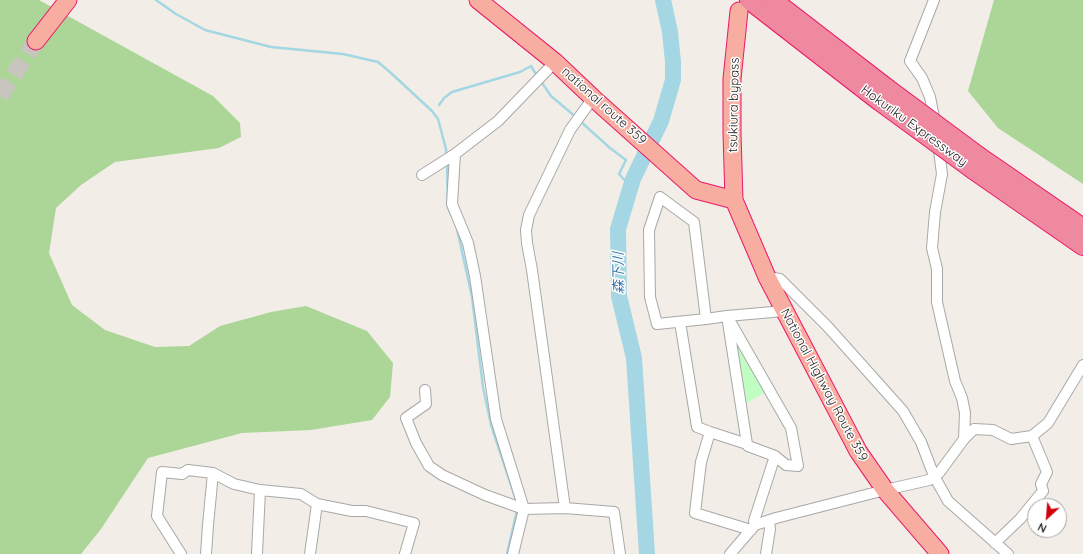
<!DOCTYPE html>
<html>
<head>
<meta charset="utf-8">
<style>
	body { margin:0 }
	#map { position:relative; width:1083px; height:554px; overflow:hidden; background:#f2eee7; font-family:Quicksand,sans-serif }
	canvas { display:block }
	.north { position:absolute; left:1027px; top:498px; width:40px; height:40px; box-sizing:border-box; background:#fff; border:1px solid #a6a6a6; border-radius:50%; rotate:206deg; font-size:11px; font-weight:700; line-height:16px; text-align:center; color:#212121 }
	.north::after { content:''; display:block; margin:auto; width:14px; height:18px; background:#d20008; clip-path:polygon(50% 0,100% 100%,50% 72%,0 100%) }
</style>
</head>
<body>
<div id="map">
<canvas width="1083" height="554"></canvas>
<div class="north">N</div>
</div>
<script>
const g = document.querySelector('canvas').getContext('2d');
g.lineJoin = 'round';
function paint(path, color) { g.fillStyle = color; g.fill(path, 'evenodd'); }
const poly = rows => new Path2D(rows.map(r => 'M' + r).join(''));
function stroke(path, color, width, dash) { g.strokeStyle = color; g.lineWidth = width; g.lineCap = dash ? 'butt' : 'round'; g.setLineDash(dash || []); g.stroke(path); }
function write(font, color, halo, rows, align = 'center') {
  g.font = font + ' Quicksand,"Noto Sans JP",sans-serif'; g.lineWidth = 3; g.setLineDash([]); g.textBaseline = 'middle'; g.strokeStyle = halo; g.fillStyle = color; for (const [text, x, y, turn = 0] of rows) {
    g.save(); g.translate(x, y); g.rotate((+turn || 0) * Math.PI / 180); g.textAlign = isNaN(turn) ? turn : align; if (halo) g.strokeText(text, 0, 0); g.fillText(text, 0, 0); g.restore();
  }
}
paint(poly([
	[0,0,39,0,213,96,240,123,241,137,219,148,115,162,81,185,56,208,49,253,72,305,105,330,155,347,189,346,220,326,271,312,306,306,367,331,393,363,390,397,372,420,311,430,242,433,148,458,101,529,81,554,0,554],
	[994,0,1083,0,1083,184,998,128,968,91]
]), '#acd598');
paint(poly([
	[736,337,766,392,745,404]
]), '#c1fec4');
stroke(poly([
	[156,0,176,14,205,30,271,47,343,54,378,62,391,73,432,111,438,119,446,149,446,157],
	[540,80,551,96,577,118],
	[439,105,444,98,452,92,520,72,531,66,537,76],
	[580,121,610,148,626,160,619,174,631,187],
	[447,164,448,208,452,217],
	[457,229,472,297,483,387,491,425,517,503],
	[507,554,517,510]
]), '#a4d7e3', 2.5);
stroke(poly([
	[647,554,634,358,619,296,618,229,633,179,661,121,673,80,673,62,670,32,663,0]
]), '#a4d7e3', 16);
stroke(poly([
	[0,96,36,41]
]), '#c8c5bf', 17, [17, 8]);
const minor = poly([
	[934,0,910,61,922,78,930,97,935,123],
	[938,143,942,174,935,212,932,248,937,269,937,302,955,381,962,398,965,413,964,439],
	[455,154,452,204,468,243,475,276,496,419,524,509,513,554],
	[422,175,455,154,498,121,555,62],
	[767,277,780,279,828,327,903,411,921,442,934,476,948,501,1008,554],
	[727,316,791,428,798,466,786,465,775,456,748,446,747,444,727,316],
	[706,319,694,222,660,197,649,230,650,297,657,324,706,319,727,316,784,311],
	[680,322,697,427,710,432],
	[425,390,426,404,406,418,416,443,429,466,442,475,485,495,524,509,565,508,614,512,620,554],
	[747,444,710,432,701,462,695,513,751,530],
	[565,508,532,270,527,243,526,230,529,215,570,130,593,98],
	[755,525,754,521,775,456],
	[995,543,1020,519,1043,491,1041,484,1047,472,1032,436],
	[181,554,157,516,162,472,182,474,188,470,213,473],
	[206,554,208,525,213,473,234,484,260,490,301,494,317,504,352,511,366,511,414,523,405,554],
	[257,554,260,490],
	[310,554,317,504],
	[730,554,755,525,776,518,885,490,929,480,934,476,939,473,964,439,974,429,993,430,1011,439,1032,436,1048,423,1083,365],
	[766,554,770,529,769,521]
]);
const trunk = poly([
	[478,0,555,62,593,98,696,190,734,200],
	[739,11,732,79,732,133,734,200,767,277,858,451,885,490,940,554],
	[36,41,68,0]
]);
const motorway = poly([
	[749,0,879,101],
	[773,0,887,88],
	[980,157,1083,228],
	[972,169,1083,246]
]);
stroke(minor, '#a8a8a8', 12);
stroke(trunk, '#eb1969', 19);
stroke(motorway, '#eb1969', 20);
stroke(minor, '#fff', 10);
stroke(trunk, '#f7aea0', 17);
stroke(motorway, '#ef89a0', 18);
const motorwayBridge = poly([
	[887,88,980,157],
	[879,101,972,169]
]);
stroke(motorwayBridge, '#eb1969', 20, []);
stroke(motorwayBridge, '#ef89a0', 18);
write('13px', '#212121', '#fff', [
	["tsukiura bypass",734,105,-89],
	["national route 359",604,106,42],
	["Hokuriku Expressway",914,126,36],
	["National Highway Route 359",824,385,62]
]);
write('italic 14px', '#3e78aa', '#fff', [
	["森下川",619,273,-91]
]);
</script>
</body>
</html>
